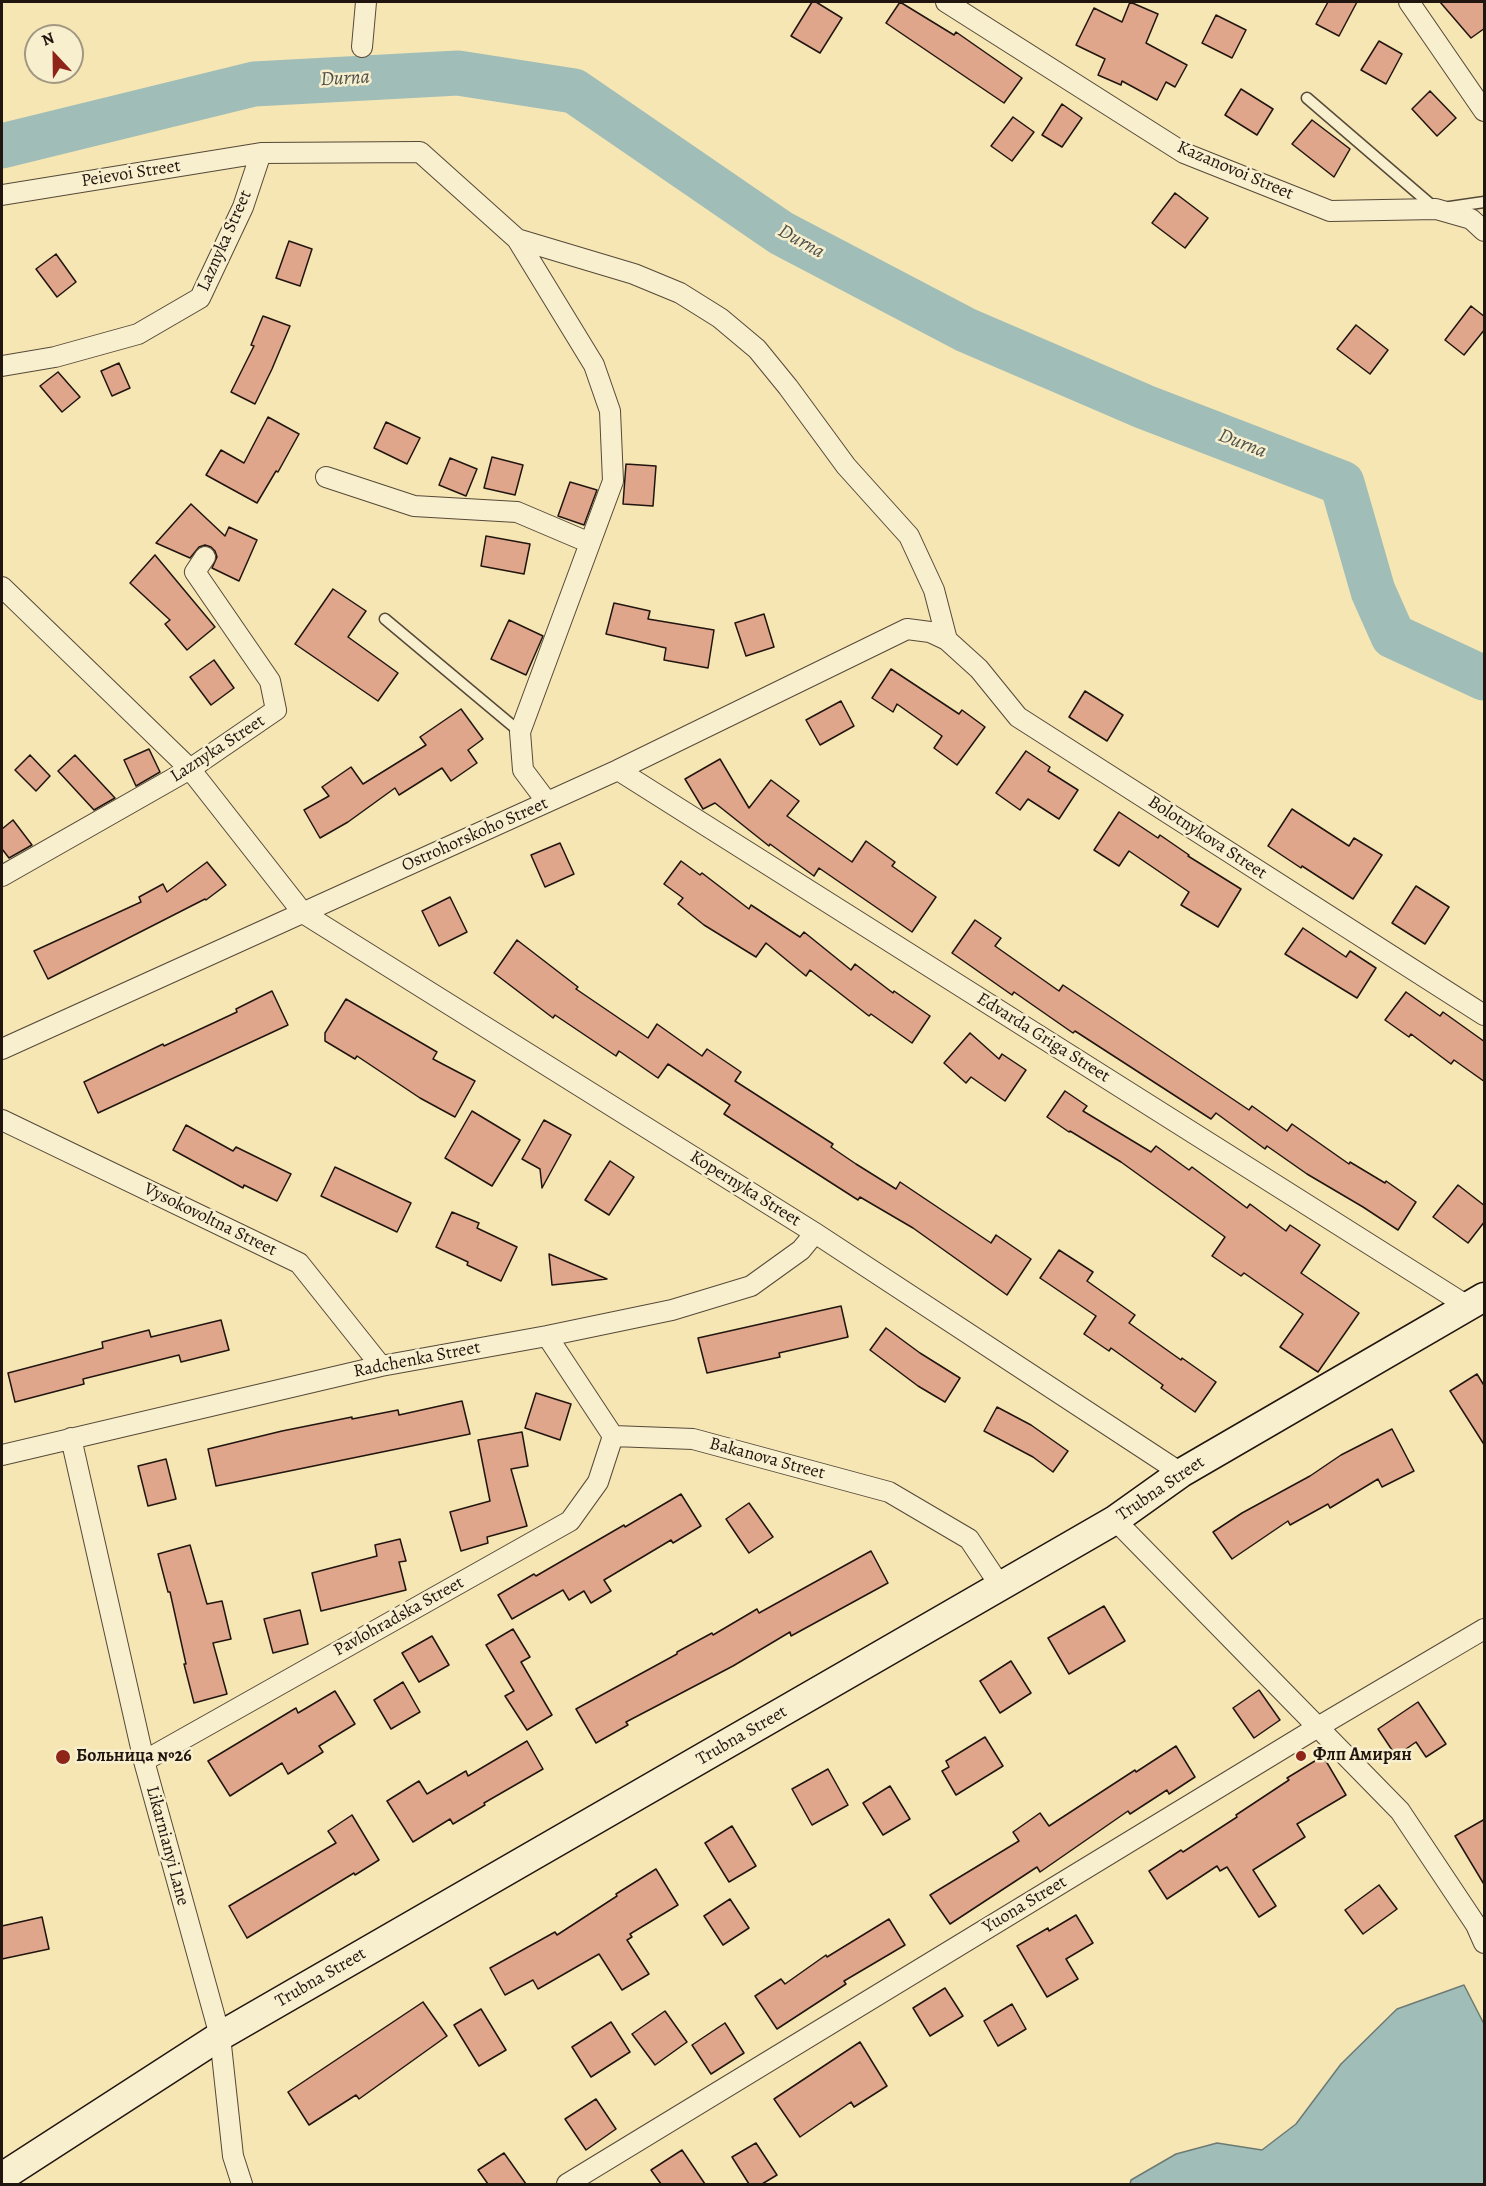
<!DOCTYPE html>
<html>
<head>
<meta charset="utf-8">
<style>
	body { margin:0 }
	#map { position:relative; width:1486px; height:2186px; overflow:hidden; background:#f5e6b4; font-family:Alegreya,serif }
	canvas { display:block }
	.frame { position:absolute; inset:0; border:3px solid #21150f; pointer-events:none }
	.north { position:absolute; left:24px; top:24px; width:60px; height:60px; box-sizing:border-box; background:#f8efce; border:2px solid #a29882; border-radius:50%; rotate:338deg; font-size:16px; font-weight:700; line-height:24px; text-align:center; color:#21150f }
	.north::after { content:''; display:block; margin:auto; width:21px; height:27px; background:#8f2418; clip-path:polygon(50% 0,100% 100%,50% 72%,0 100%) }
</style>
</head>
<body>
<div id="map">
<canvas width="1486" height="2186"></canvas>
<div class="frame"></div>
<div class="north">N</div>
</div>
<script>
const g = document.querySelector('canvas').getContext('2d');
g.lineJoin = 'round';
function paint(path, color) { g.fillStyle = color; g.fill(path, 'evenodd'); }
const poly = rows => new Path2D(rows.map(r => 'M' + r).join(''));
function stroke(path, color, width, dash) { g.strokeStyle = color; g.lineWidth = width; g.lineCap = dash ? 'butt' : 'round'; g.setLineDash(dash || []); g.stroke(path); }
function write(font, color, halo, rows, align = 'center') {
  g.font = font + ' Alegreya,serif'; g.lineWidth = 5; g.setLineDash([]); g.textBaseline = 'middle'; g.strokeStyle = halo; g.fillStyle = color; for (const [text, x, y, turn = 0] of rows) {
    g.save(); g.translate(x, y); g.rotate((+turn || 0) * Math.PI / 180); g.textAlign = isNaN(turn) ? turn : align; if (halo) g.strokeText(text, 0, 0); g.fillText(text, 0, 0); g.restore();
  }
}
const water = poly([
	[1464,1985,1484,2024,1484,2184,1130,2184,1131,2180,1176,2154,1217,2143,1262,2150,1296,2124,1341,2064,1397,2009,1464,1985]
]);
paint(water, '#a0bdb8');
stroke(water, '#6d7a74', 1.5);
stroke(poly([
	[2,146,254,84,458,73,574,91,781,233,966,330,1145,407,1342,483,1373,591,1393,636,1484,678]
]), '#a0bdb8', 45);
const building = poly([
	[812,2,816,2,842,18,820,53,791,36,812,2],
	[900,2,954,35,956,32,1022,78,1004,103,886,23,900,2],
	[1130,2,1158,14,1146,43,1187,65,1175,87,1166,82,1157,100,1122,81,1121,85,1098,75,1105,59,1076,45,1094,8,1122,22,1130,2],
	[1328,2,1357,2,1339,36,1316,24,1328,2],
	[1440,2,1485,2,1485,28,1471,38,1440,2],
	[1216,15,1246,30,1232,58,1202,43,1216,15],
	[1379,41,1402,54,1386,84,1361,70,1379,41],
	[1241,89,1273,109,1257,135,1225,115,1241,89],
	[1430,91,1456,118,1437,136,1412,109,1430,91],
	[1062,104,1082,118,1062,147,1042,135,1062,104],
	[1013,117,1034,132,1012,161,991,146,1013,117],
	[1312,120,1350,149,1334,177,1292,144,1312,120],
	[1175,193,1208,218,1185,248,1152,223,1175,193],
	[289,241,312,249,300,286,276,278,289,241],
	[56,254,76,282,57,297,36,269,56,254],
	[1471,306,1485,317,1485,329,1464,355,1445,340,1471,306],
	[263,316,290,326,272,369,255,404,231,392,254,346,251,345,263,316],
	[1356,325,1388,350,1370,374,1337,349,1356,325],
	[119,363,130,388,112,396,101,371,119,363],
	[58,372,80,397,62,412,40,386,58,372],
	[268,417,299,434,278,472,276,471,257,503,206,475,221,450,244,463,268,417],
	[386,422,420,438,407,464,374,448,386,422],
	[492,457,523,465,515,495,484,488,492,457],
	[450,458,477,469,466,496,439,485,450,458],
	[626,464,656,466,653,506,623,504,626,464],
	[570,482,597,490,584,525,558,516,570,482],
	[191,504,225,536,229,527,257,540,239,581,212,568,217,557,215,551,211,547,205,545,199,547,190,558,156,543,191,504],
	[486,536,530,544,524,574,481,566,486,536],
	[155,555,215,627,187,650,165,624,170,620,130,583,155,555],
	[333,589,366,611,348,637,398,673,378,701,295,644,333,589],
	[614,603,650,611,648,619,714,630,708,668,664,660,666,648,606,634,614,603],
	[764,614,774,647,746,656,735,623,764,614],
	[509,620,543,636,526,675,491,659,509,620],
	[214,660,234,688,211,705,190,677,214,660],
	[891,669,959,714,962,710,985,727,957,765,934,748,942,736,897,704,893,712,872,698,891,669],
	[1085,691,1123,715,1107,741,1069,717,1085,691],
	[841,701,854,726,820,745,806,720,841,701],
	[461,709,483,739,468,750,477,763,451,781,442,768,399,795,395,788,348,822,320,838,304,810,329,796,322,787,351,767,363,784,426,745,420,737,461,709],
	[149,749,160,772,136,786,124,760,149,749],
	[1026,751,1050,767,1048,771,1078,790,1059,819,1028,799,1020,810,996,793,1026,751],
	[30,755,50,776,36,791,15,770,30,755],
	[75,755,115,798,94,810,58,771,75,755],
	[720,759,749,808,771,780,799,801,787,816,852,862,866,841,895,862,892,866,936,897,912,932,819,868,814,876,770,844,769,846,715,803,703,809,685,779,720,759],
	[1292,809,1349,846,1354,838,1382,855,1353,899,1302,866,1301,868,1268,846,1292,809],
	[1119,812,1158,838,1160,835,1189,855,1188,856,1241,889,1218,927,1181,905,1189,892,1129,851,1119,866,1094,850,1119,812],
	[13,820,32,845,9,858,2,849,2,829,13,820],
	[560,843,574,874,545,887,531,855,560,843],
	[681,861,700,875,702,873,749,909,751,905,800,937,804,932,851,970,855,964,893,993,894,991,930,1016,912,1043,871,1014,869,1016,810,970,806,976,766,943,756,957,704,925,678,904,683,898,664,884,681,861],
	[207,862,226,885,206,900,205,899,48,979,34,951,141,902,139,897,163,884,167,892,207,862],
	[1416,886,1449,907,1425,944,1392,923,1416,886],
	[450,897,467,932,439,946,422,911,450,897],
	[975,920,1001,938,995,946,1059,991,1063,985,1249,1110,1252,1106,1287,1131,1292,1124,1349,1164,1350,1162,1385,1183,1386,1181,1416,1202,1398,1230,1363,1207,1307,1174,1267,1146,1265,1149,1216,1113,1211,1119,1075,1031,1073,1033,1014,992,1012,995,952,953,975,920],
	[1303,928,1346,957,1350,951,1376,968,1357,998,1285,954,1303,928],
	[517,940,578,987,576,989,648,1038,657,1024,702,1056,707,1049,741,1072,735,1081,833,1144,831,1147,856,1164,896,1189,900,1182,991,1243,996,1235,1031,1259,1007,1295,913,1228,860,1197,858,1200,724,1114,730,1105,668,1064,658,1078,619,1051,616,1056,555,1015,553,1018,494,973,517,940],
	[272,991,288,1025,98,1113,84,1082,163,1044,164,1046,237,1012,236,1009,272,991],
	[1406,992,1440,1016,1443,1012,1485,1042,1485,1082,1454,1060,1451,1064,1411,1034,1409,1037,1385,1020,1406,992],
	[346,999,437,1052,433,1059,475,1081,455,1117,420,1098,357,1056,355,1059,325,1041,325,1033,346,999],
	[970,1033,999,1059,1002,1054,1026,1070,1005,1101,971,1077,966,1083,944,1063,970,1033],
	[1065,1091,1087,1106,1083,1111,1151,1152,1156,1146,1189,1170,1192,1167,1247,1208,1250,1204,1286,1231,1290,1225,1320,1245,1301,1273,1359,1313,1318,1372,1280,1347,1303,1314,1244,1273,1241,1276,1212,1256,1225,1237,1121,1162,1070,1131,1069,1132,1047,1117,1065,1091],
	[472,1111,520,1140,492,1186,445,1158,472,1111],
	[544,1120,571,1135,542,1188,540,1169,522,1159,544,1120],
	[186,1125,233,1151,236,1147,291,1174,277,1201,244,1185,243,1188,173,1150,186,1125],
	[610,1161,634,1177,609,1215,585,1200,610,1161],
	[335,1167,411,1203,397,1232,321,1196,335,1167],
	[1458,1185,1485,1206,1485,1221,1468,1243,1433,1217,1458,1185],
	[452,1212,479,1223,477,1228,517,1247,501,1281,467,1265,468,1262,436,1247,452,1212],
	[1059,1250,1093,1272,1087,1281,1135,1315,1129,1323,1181,1360,1182,1358,1216,1382,1195,1412,1161,1388,1163,1385,1111,1348,1109,1351,1084,1334,1096,1316,1040,1278,1059,1250],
	[549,1254,607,1279,552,1285,549,1254],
	[841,1306,848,1337,779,1353,780,1357,707,1373,698,1338,841,1306],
	[221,1320,229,1350,181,1362,179,1355,83,1379,84,1384,15,1402,8,1373,103,1348,102,1342,149,1330,151,1337,221,1320],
	[886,1328,920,1353,960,1378,945,1402,918,1386,870,1350,886,1328],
	[1477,1374,1485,1387,1485,1446,1450,1391,1477,1374],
	[536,1393,571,1404,560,1440,525,1428,536,1393],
	[462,1401,470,1434,216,1486,208,1449,282,1431,352,1417,352,1419,398,1410,399,1415,462,1401],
	[997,1407,1031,1425,1068,1451,1053,1472,1033,1457,984,1431,997,1407],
	[1392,1429,1414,1471,1382,1487,1378,1479,1330,1508,1328,1504,1290,1525,1288,1521,1232,1559,1213,1532,1242,1513,1310,1476,1341,1455,1392,1429],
	[522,1432,528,1466,511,1469,527,1526,487,1537,488,1543,461,1551,450,1512,490,1501,478,1440,522,1432],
	[166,1459,176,1499,148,1506,138,1466,166,1459],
	[681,1494,701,1526,673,1543,671,1540,604,1580,611,1591,591,1603,584,1591,569,1600,563,1590,512,1619,498,1595,534,1574,536,1576,624,1525,625,1527,681,1494],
	[749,1503,773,1537,749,1553,726,1519,749,1503],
	[400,1539,406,1561,399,1562,406,1590,321,1611,312,1573,377,1556,375,1545,400,1539],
	[190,1545,207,1604,222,1601,231,1639,213,1643,227,1694,194,1703,184,1664,186,1664,170,1592,168,1592,158,1554,190,1545],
	[871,1551,888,1583,791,1636,790,1632,733,1666,626,1722,628,1725,596,1743,576,1709,677,1654,677,1652,712,1633,713,1635,757,1609,759,1613,871,1551],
	[1104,1606,1125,1641,1069,1674,1048,1638,1104,1606],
	[300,1610,308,1644,273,1653,264,1619,300,1610],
	[513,1629,530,1657,521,1662,552,1715,527,1730,505,1696,514,1691,486,1645,513,1629],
	[432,1636,449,1665,419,1682,402,1653,432,1636],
	[1011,1661,1031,1693,1000,1713,980,1681,1011,1661],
	[403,1682,420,1712,391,1729,374,1700,403,1682],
	[1259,1690,1280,1720,1254,1738,1233,1708,1259,1690],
	[335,1691,355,1724,319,1746,323,1752,288,1774,282,1763,230,1796,208,1761,296,1708,298,1713,335,1691],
	[1418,1702,1446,1744,1426,1757,1416,1742,1396,1756,1378,1729,1418,1702],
	[985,1737,1003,1766,956,1795,942,1771,949,1767,946,1761,985,1737],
	[527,1741,543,1769,484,1803,485,1805,453,1824,450,1819,413,1842,387,1801,419,1781,427,1794,466,1771,468,1776,527,1741],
	[1176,1746,1195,1777,1169,1794,1167,1790,1130,1814,1128,1811,1040,1872,1037,1867,950,1924,930,1895,1019,1841,1013,1832,1040,1813,1049,1826,1135,1770,1136,1772,1176,1746],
	[1323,1756,1346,1795,1297,1824,1305,1837,1253,1870,1276,1906,1259,1917,1227,1867,1220,1871,1217,1866,1167,1899,1149,1871,1181,1850,1183,1852,1237,1817,1236,1815,1289,1780,1287,1778,1323,1756],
	[828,1769,848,1805,812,1825,792,1789,828,1769],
	[890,1786,910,1819,883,1835,863,1803,890,1786],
	[352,1815,379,1860,355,1875,354,1873,247,1938,229,1906,336,1843,328,1831,352,1815],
	[1485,1819,1485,1886,1455,1836,1485,1819],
	[732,1826,756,1866,729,1882,705,1843,732,1826],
	[656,1869,678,1905,630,1934,632,1937,627,1940,649,1974,622,1990,599,1954,538,1989,533,1980,505,1995,490,1968,555,1932,557,1935,617,1896,616,1894,656,1869],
	[1379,1885,1397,1909,1363,1934,1345,1910,1379,1885],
	[730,1899,749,1928,723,1945,704,1916,730,1899],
	[1076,1915,1093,1943,1066,1959,1078,1979,1047,1997,1017,1946,1048,1928,1049,1931,1076,1915],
	[42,1917,49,1949,2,1959,2,1926,42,1917],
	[889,1919,905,1945,844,1981,846,1984,777,2029,755,1996,781,1979,785,1984,826,1955,827,1957,889,1919],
	[945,1988,963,2016,930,2036,913,2008,945,1988],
	[423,2002,447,2036,359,2099,356,2095,309,2125,288,2092,423,2002],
	[1012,2004,1026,2029,998,2046,984,2021,1012,2004],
	[481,2009,506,2050,479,2066,454,2025,481,2009],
	[665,2011,687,2042,655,2065,632,2034,665,2011],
	[611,2022,630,2052,591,2077,572,2047,611,2022],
	[725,2023,744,2053,711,2074,692,2045,725,2023],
	[860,2042,887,2086,854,2107,851,2102,800,2137,774,2099,860,2042],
	[596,2099,616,2129,586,2150,565,2119,596,2099],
	[756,2143,777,2175,762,2184,749,2184,732,2157,756,2143],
	[682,2150,705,2184,661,2184,651,2170,682,2150],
	[504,2153,526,2184,488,2184,478,2170,504,2153]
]);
paint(building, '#dfa68b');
stroke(building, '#21150f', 1.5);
const lane = poly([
	[1307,98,1436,209,1484,202],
	[385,619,520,732]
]);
const street = poly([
	[946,2,1184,153,1330,211,1436,209,1471,219,1484,231],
	[1409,2,1484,111],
	[362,47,366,2],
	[2,195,261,153,420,152,517,239,594,365,610,411,613,481,520,732,523,770,547,802],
	[517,239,634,274,680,293,720,318,757,349,788,387,846,466,909,536,934,590,947,640],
	[2,366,55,357,138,334,200,298,243,207,261,153],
	[326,477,414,506,517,512,590,543],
	[2,587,190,769,303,913,815,1233,1181,1473],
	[618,770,1469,1307],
	[2,876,190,769,276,710,270,681,195,572,205,557],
	[2,1049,618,770,907,629,930,632,947,640,979,669,1018,717,1484,1015],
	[2,1120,299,1263,381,1366],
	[547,1336,613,1436,693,1439,889,1492,969,1539,1001,1587],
	[71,1438,144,1761,220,2036,233,2156,242,2184],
	[2,1455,381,1366,547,1336,672,1310,751,1286,801,1250,815,1233],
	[1115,1520,1400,1811,1476,1925,1484,1943],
	[144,1761,570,1521,598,1482,613,1436],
	[567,2184,1318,1727,1484,1629]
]);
const secondary = poly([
	[2,2177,220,2036,1115,1520,1181,1473,1484,1297]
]);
stroke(lane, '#564938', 13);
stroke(street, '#564938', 22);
stroke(secondary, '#21150f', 31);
stroke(lane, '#f8efce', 10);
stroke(street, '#f8efce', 20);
stroke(secondary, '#f8efce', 28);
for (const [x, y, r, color] of [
	[1301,1756,6,"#8f2418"],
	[63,1757,8,"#8f2418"]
]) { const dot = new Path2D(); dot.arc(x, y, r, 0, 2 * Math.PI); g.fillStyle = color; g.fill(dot); stroke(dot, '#f8efce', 2); }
write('18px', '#21150f', '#f8efce', [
	["Kazanovoi Street",1235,171,23],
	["Peievoi Street",131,174,-9],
	["Laznyka Street",225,241,-66],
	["Laznyka Street",218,749,-33],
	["Ostrohorskoho Street",475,835,-24],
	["Bolotnykova Street",1207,838,33],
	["Edvarda Griga Street",1043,1038,32],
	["Kopernyka Street",745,1189,32],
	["Vysokovoltna Street",210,1220,26],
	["Radchenka Street",417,1360,-11],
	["Bakanova Street",767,1459,15],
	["Trubna Street",1161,1489,-34],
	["Pavlohradska Street",399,1617,-29],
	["Trubna Street",742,1736,-30],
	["Likarnianyi Lane",167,1846,75],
	["Yuona Street",1025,1905,-31],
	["Trubna Street",321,1978,-30]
]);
write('bold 18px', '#21150f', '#f8efce', [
	["Флп Амирян",1313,1756],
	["Больница №26",76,1757]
], 'left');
write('italic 20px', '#4d504a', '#f8efce', [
	["Durna",345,79,-3],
	["Durna",801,242,29],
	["Durna",1242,444,21]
]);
</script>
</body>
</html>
